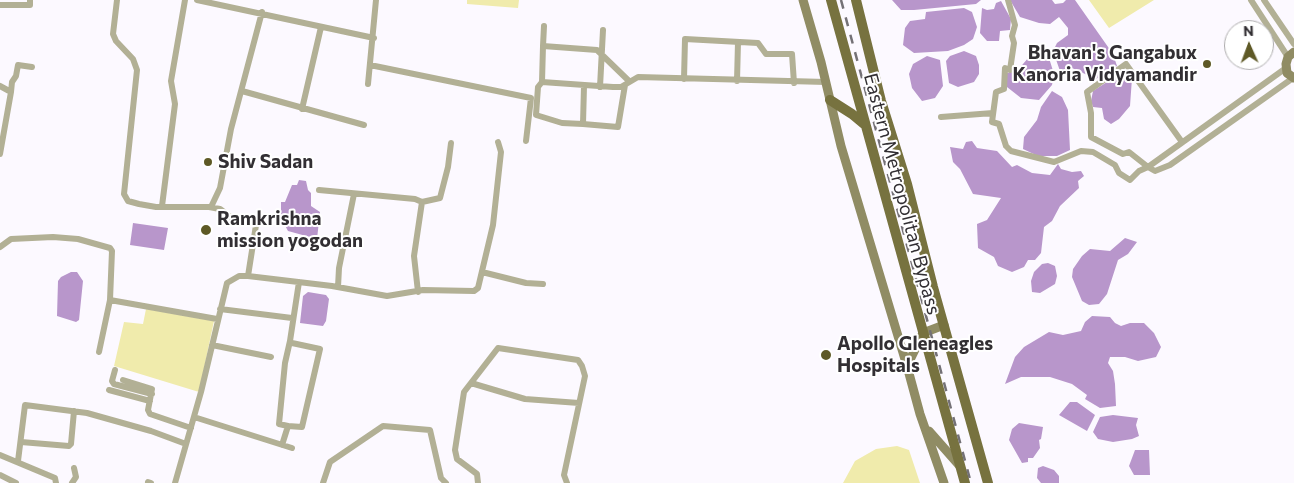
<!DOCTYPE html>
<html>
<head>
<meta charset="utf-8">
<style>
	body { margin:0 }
	#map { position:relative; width:1294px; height:483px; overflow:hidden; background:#fcf9ff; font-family:Commissioner,sans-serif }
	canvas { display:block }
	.north { position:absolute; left:1224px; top:20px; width:50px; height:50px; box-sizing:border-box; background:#fff; border:1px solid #adacad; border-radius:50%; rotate:358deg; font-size:14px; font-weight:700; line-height:20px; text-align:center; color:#322f33 }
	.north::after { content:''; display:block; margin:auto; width:18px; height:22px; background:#5e5926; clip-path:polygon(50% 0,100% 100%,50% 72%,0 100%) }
</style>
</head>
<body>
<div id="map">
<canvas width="1294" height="483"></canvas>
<div class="north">N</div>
</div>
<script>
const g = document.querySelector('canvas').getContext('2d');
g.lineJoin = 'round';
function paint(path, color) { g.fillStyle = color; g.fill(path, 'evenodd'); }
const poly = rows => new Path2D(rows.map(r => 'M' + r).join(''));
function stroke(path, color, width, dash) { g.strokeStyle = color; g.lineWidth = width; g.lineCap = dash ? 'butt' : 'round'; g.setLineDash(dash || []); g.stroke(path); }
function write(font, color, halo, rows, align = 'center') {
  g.font = font + ' Commissioner,sans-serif'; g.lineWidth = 4; g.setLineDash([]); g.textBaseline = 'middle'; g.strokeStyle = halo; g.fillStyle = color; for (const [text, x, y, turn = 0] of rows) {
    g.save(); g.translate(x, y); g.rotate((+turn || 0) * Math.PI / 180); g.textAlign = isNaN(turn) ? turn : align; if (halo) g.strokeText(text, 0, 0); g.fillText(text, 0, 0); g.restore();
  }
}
paint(poly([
	[467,0,519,0,518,8,467,4],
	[1089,0,1154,0,1109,28],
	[146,309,214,321,199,392,114,366,124,322,143,324],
	[897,446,909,450,920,483,843,483,855,461,876,449]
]), '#f0ebac');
paint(poly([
	[892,0,981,0,976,4,914,10,901,10],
	[1010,0,1052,0,1055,4,1063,3,1066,0,1075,0,1113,54,1117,66,1096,79,1072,68,1060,71,1053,51,1057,43,1068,35,1068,28,1059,17,1050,24,1039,23,1020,17],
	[1001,1,1011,19,1010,30,1000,31,999,41,987,41,980,33,982,8,987,10,994,9,996,3],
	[964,8,972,12,977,27,973,39,964,45,948,51,914,53,903,45,905,28,910,21,925,19,926,12],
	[964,51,976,56,979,65,979,74,974,82,958,87,949,83,946,61,950,56],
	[1045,54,1049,58,1054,74,1052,85,1039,100,1021,98,1007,87,1007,73,1017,71,1029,57],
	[927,56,940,60,943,86,935,98,922,101,912,88,909,74,913,64],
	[1124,71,1132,78,1130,106,1119,119,1111,124,1104,119,1102,108,1093,107,1091,101,1093,91],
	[1052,91,1062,97,1068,110,1070,150,1057,156,1038,156,1023,149,1024,137,1037,120,1041,107],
	[972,141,977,148,997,151,1012,167,1017,165,1032,173,1050,175,1058,164,1061,169,1072,172,1081,171,1084,176,1078,181,1079,188,1060,206,1052,221,1044,227,1041,253,1035,260,1028,260,1024,267,1012,272,998,266,994,257,978,248,977,224,987,220,1001,198,973,194,960,169,953,162,950,147,963,149,966,142],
	[299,180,306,181,308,190,311,193,311,206,320,212,317,239,288,231,281,218,281,202,285,202,292,185,297,185],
	[133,223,168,228,164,250,130,245],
	[1125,238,1137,242,1128,254,1118,260,1107,294,1099,304,1089,305,1082,301,1072,277,1073,269,1082,256,1090,249,1110,251],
	[1048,263,1055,266,1057,276,1055,284,1040,293,1032,292,1031,281,1034,272,1042,264],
	[71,272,77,272,83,281,79,320,76,322,57,316,58,281,61,277],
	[308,292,326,295,329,299,326,321,323,326,300,323,303,296],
	[1092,316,1110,317,1115,323,1121,326,1130,323,1144,323,1154,333,1161,347,1156,357,1138,361,1125,357,1110,357,1108,363,1113,371,1115,384,1116,406,1100,408,1085,399,1087,395,1072,384,1050,377,1021,377,1005,384,1015,357,1024,347,1049,332,1063,335,1081,331,1085,322],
	[1070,402,1077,402,1095,415,1087,431,1059,415],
	[1113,415,1138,418,1136,425,1139,436,1132,439,1113,442,1098,439,1093,432,1100,417],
	[1019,423,1043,427,1041,439,1039,440,1040,448,1033,458,1028,458,1028,462,1022,463,1009,440,1012,429],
	[1135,450,1149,450,1150,475,1134,475,1129,466],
	[1043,466,1054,470,1059,476,1059,483,1041,483,1037,478,1038,468]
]), '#b896cb');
stroke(poly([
	[117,0,113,34,116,41,133,59,137,70,124,194,128,201,139,204,156,207,209,207,220,209,233,219,256,225,248,276],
	[197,0,374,38],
	[1008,0,1015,25,1012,36,1014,43,1010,70,1005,68,1004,89,996,92,992,122,999,124,1006,146,1011,151,1054,162,1081,151,1093,152,1115,165,1119,173,1130,180,1139,171,1148,167,1129,152,1123,154,1091,137,1091,113,1087,92,1126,64,1182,142],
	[1251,0,1288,57],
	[1264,0,1294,44],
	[0,5,30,5,30,0],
	[543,46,544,26],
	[370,65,531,98,526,141],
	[1286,68,1148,167,1155,171,1170,165,1293,78],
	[684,79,685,39,758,43,766,54,792,54,794,83],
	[629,81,597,50,543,46,542,82,613,87,621,87,638,77,826,82],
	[737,81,738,42],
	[542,82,538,87,536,115,562,123,583,124],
	[368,84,376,0],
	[0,86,11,92,0,154],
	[584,86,583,124,618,127,625,85],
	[600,87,603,30],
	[242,91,364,125],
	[11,92,12,82,16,76,18,65,32,67],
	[302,109,321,27],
	[941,117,993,113],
	[319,190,415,199,422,202],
	[162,206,175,104,171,81,185,0],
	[211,207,220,188,231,129,262,12],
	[0,247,11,239,53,237,78,239,110,248,112,251,110,300],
	[482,272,526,283,543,284],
	[338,287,339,268,354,194],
	[418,292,414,256,422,202,440,198,448,167,451,143],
	[220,309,292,318],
	[212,345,271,357],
	[99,352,110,300,217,319],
	[115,370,112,381,114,384,152,394],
	[123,380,152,389,148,410,150,414,191,428],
	[471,383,525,399,579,403],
	[109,390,150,401],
	[194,417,292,448],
	[288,426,279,424,285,363,290,341],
	[21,442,69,446,71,444,74,411],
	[282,445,288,426,302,427,320,349,292,343,290,341,299,282],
	[0,455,55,478,56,483],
	[18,461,25,405,87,413,151,431,186,444],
	[0,475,16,483],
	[148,482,151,483],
	[72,483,76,477,74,468],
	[175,483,201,392,227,283,239,276,248,276,332,286,387,296,423,290,474,291,478,288,493,225,501,152,498,142],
	[323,483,330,462,383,426,430,430,441,478,446,483],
	[478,483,477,474,457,459,455,450,464,392,498,348,578,360,582,366,585,376,564,475,567,483]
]), '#b2b095', 6);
stroke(poly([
	[803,0,821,62,841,146,907,366],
	[1294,52,1288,57,1286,64,1287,73,1294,78],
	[944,325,923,333,907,366,920,414,944,483],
	[929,431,959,465]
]), '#908c64', 9);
stroke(poly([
	[831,0,965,483],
	[856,0,881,101,907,184,933,287,988,483],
	[830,100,852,114,864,124]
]), '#77723f', 10);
stroke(poly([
	[841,0,971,483]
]), '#747176', 2.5, [9, 9]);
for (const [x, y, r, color] of [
	[1207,64,5,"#5e5926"],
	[208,162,5,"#5e5926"],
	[206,230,6,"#5e5926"],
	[826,355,6,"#5e5926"]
]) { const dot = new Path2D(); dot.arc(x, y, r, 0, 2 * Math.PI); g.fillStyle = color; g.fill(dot); stroke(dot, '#fff', 2); }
write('bold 19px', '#322f33', '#fff', [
	["Bhavan's Gangabux",1197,53,"right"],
	["Kanoria Vidyamandir",1197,75,"right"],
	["Shiv Sadan",218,162],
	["Ramkrishna",217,219],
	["mission yogodan",217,241],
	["Apollo Gleneagles",837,344],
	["Hospitals",837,366]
], 'left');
write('19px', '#322f33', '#fff', [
	["Eastern Metropolitan Bypass",902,194,75]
]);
</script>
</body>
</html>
